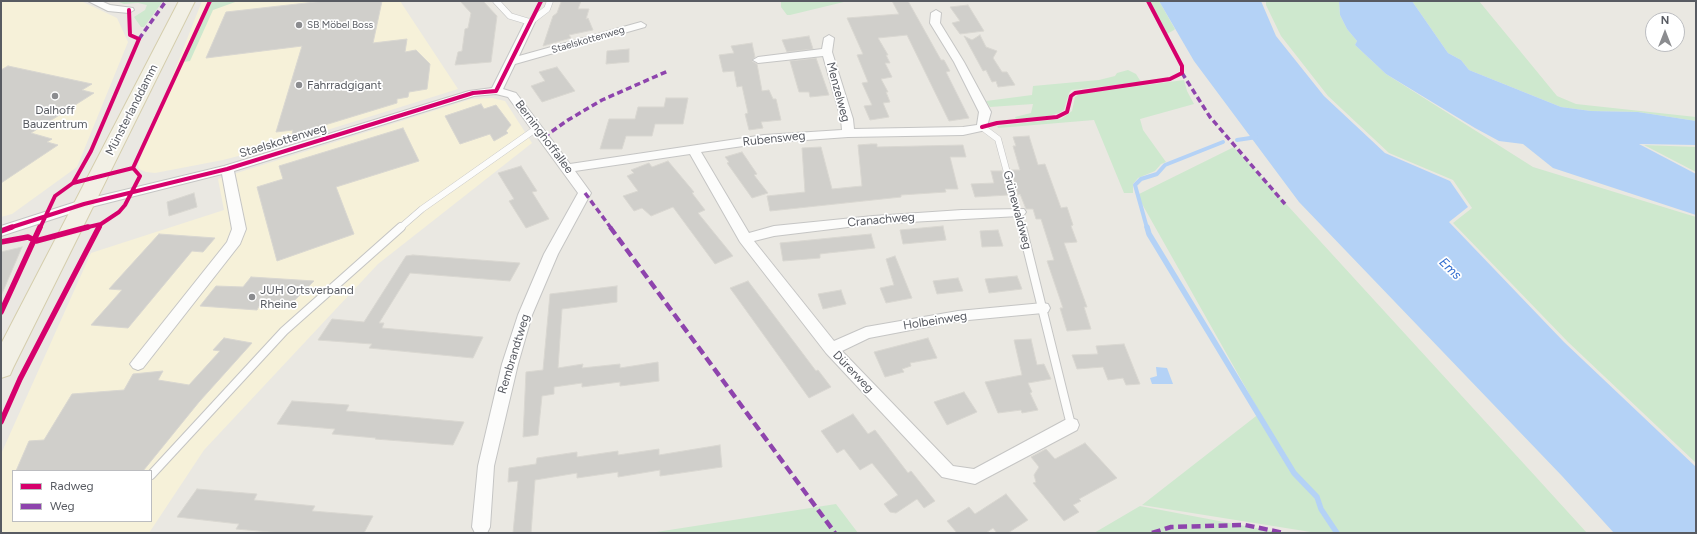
<!DOCTYPE html>
<html>
<head>
<meta charset="utf-8">
<style>
	body { margin:0 }
	#map { position:relative; width:1697px; height:534px; overflow:hidden; background:#eae8e2; font-family:Figtree,sans-serif }
	canvas { display:block }
	.frame { position:absolute; inset:0; border:2px solid #585b62; pointer-events:none }
	.legend { position:absolute; left:12px; top:470px; width:140px; height:52px; box-sizing:border-box; background:#fff; border:1px solid #bcbdc0; margin:0; padding:5px 7px; list-style:none; font-size:12px; color:#585b62 }
	.legend li { display:flex; align-items:center; gap:8px; height:20px }
	.legend b { width:20px; border:1px solid #bcbdc0 }
	.north { position:absolute; left:1645px; top:12px; width:40px; height:40px; box-sizing:border-box; background:#fff; border:1px solid #bcbdc0; border-radius:50%; rotate:0deg; font-size:11px; font-weight:700; line-height:16px; text-align:center; color:#585b62 }
	.north::after { content:''; display:block; margin:auto; width:14px; height:18px; background:#8b8c8f; clip-path:polygon(50% 0,100% 100%,50% 72%,0 100%) }
</style>
</head>
<body>
<div id="map">
<canvas width="1697" height="534"></canvas>
<div class="frame"></div>
<ul class="legend">
<li><b style="height:5px;background:#d6006c"></b>Radweg</li>
<li><b style="height:5px;background:#8e44ad"></b>Weg</li>
</ul>
<div class="north">N</div>
</div>
<script>
const g = document.querySelector('canvas').getContext('2d');
g.lineJoin = 'round';
function paint(path, color) { g.fillStyle = color; g.fill(path, 'evenodd'); }
const poly = rows => new Path2D(rows.map(r => 'M' + r).join(''));
function stroke(path, color, width, dash) { g.strokeStyle = color; g.lineWidth = width; g.lineCap = dash ? 'butt' : 'round'; g.setLineDash(dash || []); g.stroke(path); }
function write(font, color, halo, rows, align = 'center') {
  g.font = font + ' Figtree,sans-serif'; g.lineWidth = 3.5; g.setLineDash([]); g.textBaseline = 'middle'; g.strokeStyle = halo; g.fillStyle = color; for (const [text, x, y, turn = 0] of rows) {
    g.save(); g.translate(x, y); g.rotate((+turn || 0) * Math.PI / 180); g.textAlign = isNaN(turn) ? turn : align; if (halo) g.strokeText(text, 0, 0); g.fillText(text, 0, 0); g.restore();
  }
}
paint(poly([
	[1,1,81,1,117,18,128,42,77,167,12,214,1,217],
	[202,1,400,1,458,89,273,147,223,160,155,173,146,172,139,169,138,164],
	[492,98,505,101,532,143,378,264,204,450,149,533,1,533,1,454,91,253,224,210,218,179,471,99],
	[13,471,151,471,151,521,13,521]
]), '#f6f1d9');
paint(poly([
	[123,1,163,1,144,27,141,27,134,17,145,10,147,5,138,3,124,4,119,2],
	[212,1,238,1,213,10,190,61,183,62],
	[781,1,848,1,790,15,787,15,781,7],
	[1150,1,1159,1,1175,29,1174,30,1167,34],
	[1266,1,1339,1,1340,15,1347,29,1357,41,1355,45,1386,74,1533,167,1696,217,1696,463,1568,342,1453,223,1472,208,1453,180,1389,153,1328,96,1281,36,1266,5],
	[1412,1,1479,1,1557,96,1576,104,1696,117,1696,121,1638,112,1591,111,1561,107,1469,70,1461,60,1448,53],
	[1128,70,1136,74,1141,82,1071,90,1069,93,1064,110,1059,113,1048,116,1016,119,1015,117,1031,113,1033,104,990,107,986,101,1032,95,1033,86,1099,80,1115,76,1117,73],
	[1184,80,1187,91,1194,104,1140,119,1143,130,1166,162,1161,164,1155,171,1138,178,1133,184,1133,193,1124,193,1094,120,998,128,997,126,1061,119,1072,111,1075,97,1080,94],
	[1644,145,1696,147,1696,172],
	[1234,147,1536,477,1587,533,1317,533,1142,505,1260,413,1137,195],
	[836,504,858,533,650,533],
	[1140,506,1282,533,1094,533]
]), '#cee8ce');
paint(poly([
	[1159,1,1261,1,1276,36,1324,96,1385,153,1450,181,1468,207,1449,222,1564,342,1696,467,1696,533,1614,533,1562,476,1299,202,1194,61],
	[1339,1,1412,1,1448,53,1461,60,1469,70,1561,107,1591,111,1638,112,1696,121,1696,145,1639,144,1696,174,1696,215,1553,168,1523,144,1499,141,1475,128,1386,74,1355,45,1357,41,1347,29,1340,15],
	[1156,367,1167,368,1173,384,1152,384,1150,378,1157,376]
]), '#b4d2f6');
stroke(poly([
	[1237,140,1257,137],
	[1147,228,1135,185,1141,179,1157,174,1165,165,1223,142]
]), '#b4d2f6', 4);
stroke(poly([
	[1147,227,1149,234,1294,473,1317,497,1321,509,1337,533]
]), '#b4d2f6', 5.5);
const building = poly([
	[324,1,382,1,373,43,407,39,405,52,416,50,430,64,427,89,409,92,408,97,397,99,397,103,292,135,293,130,276,132,302,46,206,58,226,12,324,1],
	[460,1,483,1,497,16,491,62,455,65,458,52,462,51,465,29,468,28,471,13,460,1],
	[563,1,581,1,578,9,589,9,586,19,588,18,593,30,569,35,571,38,543,46,553,16,557,13,561,2,563,1],
	[892,1,908,1,941,60,944,60,950,71,946,72,969,118,949,121,907,35,878,38,888,55,886,55,890,63,885,63,892,77,881,79,888,92,886,92,890,102,883,103,889,117,870,120,864,106,872,105,862,83,868,82,857,55,863,54,847,18,899,14,892,1],
	[968,5,984,31,960,34,952,23,960,21,950,7,968,5],
	[980,35,986,47,997,51,993,58,1002,72,1007,72,1015,85,998,87,996,81,992,82,986,70,983,71,964,36,972,40,980,35],
	[809,36,813,49,787,52,782,40,809,36],
	[752,43,755,57,752,61,757,64,762,91,769,90,773,99,776,99,781,120,761,122,763,128,749,130,745,114,748,113,742,86,737,87,734,71,723,72,719,55,734,53,731,46,752,43],
	[629,49,629,62,606,64,607,51,629,49],
	[816,58,829,95,810,97,809,92,799,92,790,61,816,58],
	[8,66,92,84,82,90,94,93,31,133,52,139,47,142,58,145,1,183,1,70,8,66],
	[557,67,575,91,542,102,531,86,545,81,539,72,557,67],
	[666,98,688,98,683,124,655,124,652,136,626,136,622,149,600,149,609,119,635,119,638,107,664,107,666,98],
	[481,104,484,109,496,105,511,125,506,131,508,133,494,141,490,134,460,144,445,116,481,104],
	[403,128,419,161,336,187,354,234,277,261,257,187,283,179,279,166,403,128],
	[1029,136,1038,165,1045,164,1061,208,1067,207,1073,225,1071,226,1077,242,1064,243,1087,307,1084,307,1091,329,1067,331,1060,308,1063,308,1047,261,1054,260,1041,219,1036,219,1033,209,1026,209,1020,194,1018,195,1011,170,1020,170,1013,146,1016,146,1013,137,1029,136],
	[871,144,877,144,877,147,963,145,966,157,950,157,958,189,945,189,946,192,901,195,901,197,770,211,767,196,805,192,802,148,821,147,832,189,862,186,858,145,871,144],
	[742,152,757,174,754,175,768,193,752,198,727,163,729,162,725,157,742,152],
	[668,161,694,192,692,193,705,210,698,213,733,256,715,264,673,207,651,216,642,208,634,211,623,196,638,191,627,176,634,173,631,170,649,163,652,167,668,161],
	[521,166,537,191,532,192,549,219,526,228,509,201,514,199,498,173,521,166],
	[991,171,1002,171,1008,195,975,197,971,184,994,183,991,171],
	[194,193,197,207,169,216,167,202,194,193],
	[943,226,946,240,903,244,900,230,943,226],
	[998,230,1003,246,982,247,980,231,998,230],
	[159,234,215,238,203,252,192,251,128,328,91,325,122,290,109,289,159,234],
	[871,234,875,248,828,253,820,254,820,258,783,261,780,243,871,234],
	[22,247,1,296,1,252,22,247],
	[413,255,520,263,510,281,410,273,379,323,384,323,382,328,483,337,473,358,369,348,372,344,318,340,332,319,364,322,406,256,413,255],
	[895,256,912,298,886,303,880,288,894,285,886,259,895,256],
	[1017,276,1022,289,989,293,985,279,1017,276],
	[251,277,314,281,287,308,259,306,257,310,200,306,216,286,243,287,251,277],
	[958,278,963,291,937,294,933,281,958,278],
	[748,281,816,371,818,370,831,387,809,398,730,288,748,281],
	[617,286,617,302,562,309,558,368,583,364,582,368,620,364,620,368,658,362,659,381,620,386,620,382,582,387,582,383,554,387,554,394,542,396,538,435,523,437,526,372,543,370,550,294,617,286],
	[841,290,846,304,823,309,818,294,841,290],
	[224,338,252,343,199,402,143,471,16,471,29,441,44,440,72,394,124,390,133,374,163,371,158,380,189,385,220,351,213,350,224,338],
	[928,338,937,358,910,363,911,366,902,369,904,372,885,377,874,352,928,338],
	[1031,339,1037,365,1044,364,1051,379,1028,383,1032,392,1030,393,1038,410,1022,413,1021,410,998,413,985,382,1022,375,1014,340,1031,339],
	[1124,344,1140,384,1126,385,1123,378,1108,380,1103,367,1077,369,1072,355,1098,354,1096,346,1124,344],
	[964,392,977,412,947,425,934,402,964,392],
	[292,401,349,405,346,411,464,422,453,445,375,439,376,438,332,434,335,429,277,424,292,401],
	[853,414,868,434,875,430,908,473,911,471,935,501,924,508,917,499,896,513,890,512,884,504,898,495,872,463,860,470,844,449,837,453,821,431,853,414],
	[1085,443,1117,478,1079,499,1081,501,1073,505,1079,512,1064,521,1033,483,1036,482,1034,475,1039,467,1031,457,1046,449,1055,459,1085,443],
	[720,445,722,467,660,476,660,470,618,477,618,472,577,478,577,473,535,480,531,533,513,533,518,481,508,482,509,468,536,464,537,458,577,452,577,457,618,451,618,455,659,449,659,455,720,445],
	[197,489,257,494,254,500,315,506,312,511,373,516,364,533,281,533,236,529,239,524,177,517,197,489],
	[1006,494,1028,520,1008,533,997,533,993,528,986,533,957,533,947,521,969,507,975,514,1006,494]
]);
paint(building, '#d0cfcb');
stroke(building, '#d9d7d1', 1);
const laneFar1 = poly([
	[496,1,510,16,530,22,547,9,550,1],
	[982,127,998,139,1022,228],
	[400,228,422,209,537,128]
]);
const lane = poly([
	[1022,227,1071,425],
	[151,475,284,331,401,227]
]);
const street = poly([
	[88,1,101,1,110,5,133,8,134,10,129,13,108,11,88,1],
	[936,10,941,13,940,23,964,62,991,112,986,130,963,135,848,137,764,143,701,152,749,233,774,226,873,216,962,210,1024,209,1026,212,1024,215,1019,216,873,224,774,236,754,241,834,341,866,327,958,311,1043,303,1048,304,1050,308,1048,312,1043,313,958,321,869,338,842,351,953,466,974,469,1065,420,1071,418,1077,420,1079,425,1077,430,975,484,942,477,826,353,740,242,690,154,575,171,591,193,558,254,532,315,518,364,494,466,490,527,487,533,475,533,472,527,478,466,502,364,518,315,544,254,578,193,508,97,496,94,474,96,234,171,246,229,240,244,143,368,138,370,133,368,130,364,133,360,227,242,232,229,222,174,87,208,1,236,1,226,79,201,224,166,469,91,492,88,525,22,530,19,535,22,519,56,641,22,646,25,645,27,515,64,503,89,516,93,570,164,764,135,842,130,841,119,823,56,758,63,753,60,758,57,822,49,824,38,829,35,834,38,832,52,853,119,854,129,963,127,977,125,979,112,954,62,930,23,931,13,936,10]
]);
const primary = poly([
	[179,1,195,1,13,368,10,375,1,378,1,344,179,1]
]);
stroke(laneFar1, '#c5c5c4', 7);
stroke(lane, '#c5c5c4', 10);
stroke(street, '#c5c5c4', 2);
stroke(primary, '#d5cead', 2);
stroke(laneFar1, '#fcfcfb', 6);
stroke(lane, '#fcfcfb', 8);
paint(street, '#fcfcfb');
paint(primary, '#f2f0e5');
stroke(poly([
	[139,39,166,1],
	[1182,73,1210,117,1285,204],
	[544,137,568,120,602,100,668,71],
	[585,193,611,228]
]), '#8e44ad', 3.5, [6, 3.5]);
stroke(poly([
	[610,227,835,533],
	[1152,533,1171,527,1245,525,1284,533]
]), '#8e44ad', 4.5, [9, 4.5]);
stroke(poly([
	[129,10,130,35,139,39,91,151,73,183,133,168,210,1],
	[982,127,997,123,1057,117,1067,112,1071,96,1075,93,1170,79,1182,73,1182,66,1148,1],
	[9,228,84,204,227,169,473,93,496,91,541,1],
	[40,228,55,196,73,183],
	[84,228,101,224,119,212,125,205,140,176,133,168],
	[99,228,101,224]
]), '#d6006c', 4);
stroke(poly([
	[1,231,12,227],
	[1,242,28,237,36,241,88,227],
	[1,312,40,227],
	[1,422,20,379,99,227]
]), '#d6006c', 5.5);
for (const [x, y, r, color] of [
	[299,25,4,"#8b8c8f"],
	[299,85,4,"#8b8c8f"],
	[55,96,4,"#8b8c8f"],
	[252,297,4,"#8b8c8f"]
]) { const dot = new Path2D(); dot.arc(x, y, r, 0, 2 * Math.PI); g.fillStyle = color; g.fill(dot); stroke(dot, '#fff', 1.5); }
write('10px', '#585b62', '#fff', [
	["SB Möbel Boss",307,25]
], 'left');
write('10px', '#585b62', '#fff', [
	["Staelskottenweg",588,40,-16]
]);
write('12px', '#585b62', '#fff', [
	["Fahrradgigant",307,85],
	["Dalhoff",55,110,"center"],
	["Bauzentrum",55,124,"center"],
	["JUH Ortsverband",260,290],
	["Rheine",260,304]
], 'left');
write('12px', '#585b62', '#fff', [
	["Menzelweg",838,92,75],
	["Münsterlanddamm",132,110,-63],
	["Berninghoffallee",544,137,53],
	["Rubensweg",774,139,-6],
	["Staelskottenweg",283,141,-17],
	["Grünewaldweg",1017,210,75],
	["Cranachweg",881,220,-5],
	["Holbeinweg",935,321,-9],
	["Rembrandtweg",514,354,-73],
	["Dürerweg",853,372,46]
]);
write('italic 13px', '#336ecf', '#fff', [
	["Ems",1450,269,44]
]);
</script>
</body>
</html>
